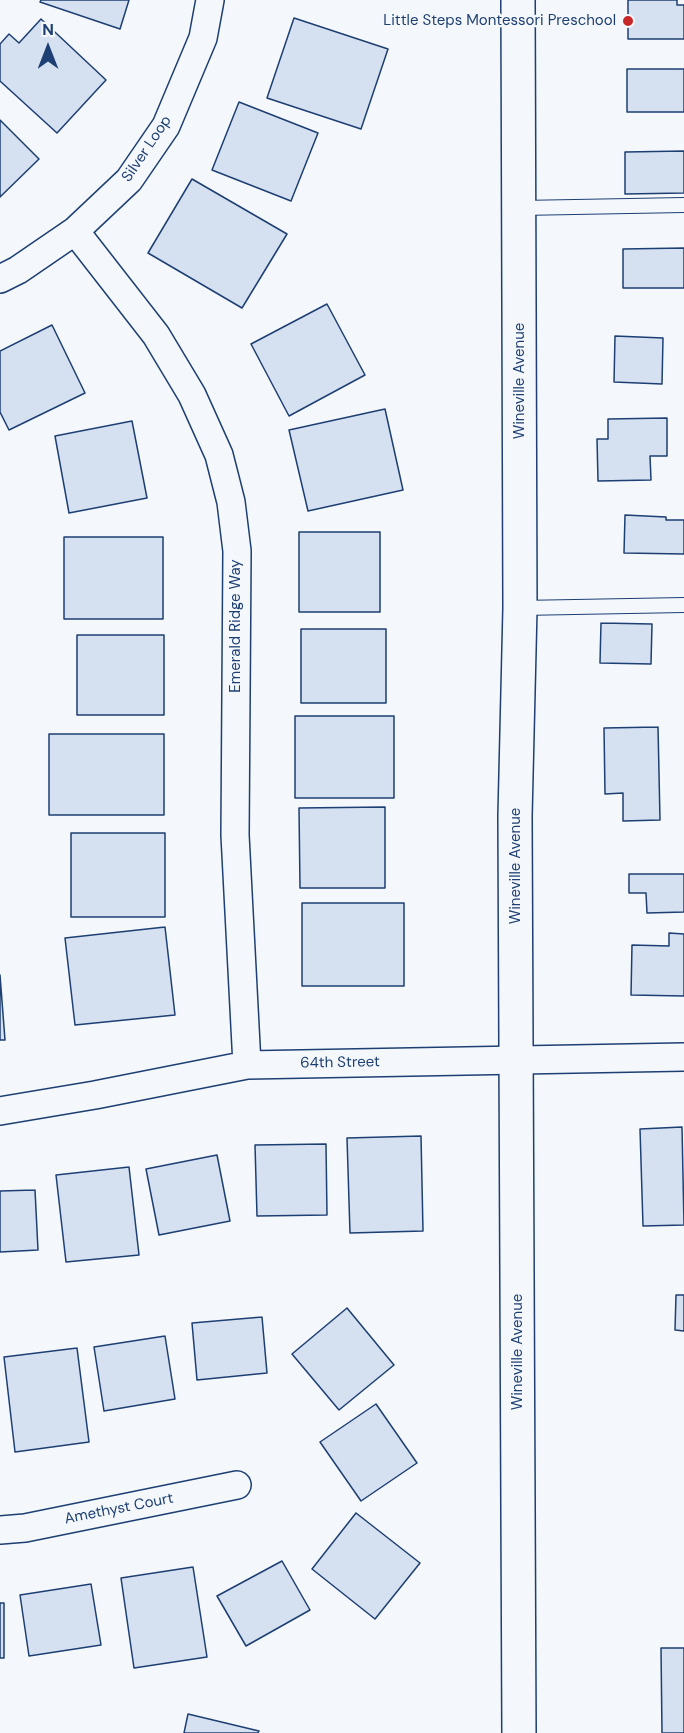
<!DOCTYPE html>
<html>
<head>
<meta charset="utf-8">
<style>
	body { margin:0 }
	#map { position:relative; width:684px; height:1733px; overflow:hidden; background:#f4f7fb; font-family:"DM Sans",sans-serif }
	canvas { display:block }
	.north { position:absolute; left:18px; top:18px; width:60px; height:60px; -webkit-text-stroke:4px #f4f7fb; paint-order:stroke; rotate:0deg; font-size:16px; font-weight:700; line-height:24px; text-align:center; color:#1d3f73 }
	.north::after { content:''; display:block; margin:auto; width:21px; height:27px; background:#1d3f73; clip-path:polygon(50% 0,100% 100%,50% 72%,0 100%) }
</style>
</head>
<body>
<div id="map">
<canvas width="684" height="1733"></canvas>
<div class="north">N</div>
</div>
<script>
const g = document.querySelector('canvas').getContext('2d');
g.lineJoin = 'round';
function paint(path, color) { g.fillStyle = color; g.fill(path, 'evenodd'); }
const poly = rows => new Path2D(rows.map(r => 'M' + r).join(''));
function stroke(path, color, width, dash) { g.strokeStyle = color; g.lineWidth = width; g.lineCap = dash ? 'butt' : 'round'; g.setLineDash(dash || []); g.stroke(path); }
function write(font, color, halo, rows, align = 'center') {
  g.font = font + ' "DM Sans",sans-serif'; g.lineWidth = 4.5; g.setLineDash([]); g.textBaseline = 'middle'; g.strokeStyle = halo; g.fillStyle = color; for (const [text, x, y, turn = 0] of rows) {
    g.save(); g.translate(x, y); g.rotate((+turn || 0) * Math.PI / 180); g.textAlign = isNaN(turn) ? turn : align; if (halo) g.strokeText(text, 0, 0); g.fillText(text, 0, 0); g.restore();
  }
}
const building = poly([
	[41,0,129,0,120,29,40,2,41,0],
	[628,0,677,0,677,5,684,5,684,39,628,39,628,0],
	[294,18,388,49,361,129,267,98,294,18],
	[41,19,106,80,57,133,0,81,0,44,9,34,19,43,41,19],
	[627,69,684,69,684,112,627,112,627,69],
	[239,102,318,133,291,201,212,170,239,102],
	[0,120,39,159,0,197,0,120],
	[684,151,684,193,625,194,625,152,684,151],
	[192,179,287,234,242,308,148,253,192,179],
	[684,248,684,288,623,288,623,249,684,248],
	[327,304,365,375,289,416,251,344,327,304],
	[52,325,85,393,9,430,0,412,0,351,52,325],
	[615,336,663,338,662,384,614,382,615,336],
	[385,409,403,490,308,511,289,430,385,409],
	[667,418,667,456,650,456,651,480,598,481,597,439,608,439,608,419,667,418],
	[132,421,147,498,69,513,55,436,132,421],
	[625,515,666,517,666,520,684,520,684,554,624,553,625,515],
	[299,532,380,532,380,612,299,612,299,532],
	[64,537,163,537,163,619,64,619,64,537],
	[601,623,652,624,651,664,600,663,601,623],
	[301,629,386,629,386,703,301,703,301,629],
	[77,635,164,635,164,715,77,715,77,635],
	[295,716,394,716,394,798,295,798,295,716],
	[658,727,660,820,623,821,623,793,605,794,604,728,658,727],
	[49,734,164,734,164,815,49,815,49,734],
	[385,807,385,888,300,888,299,808,385,807],
	[71,833,165,833,165,917,71,917,71,833],
	[629,874,684,874,684,912,647,913,646,893,629,893,629,874],
	[302,903,404,903,404,986,302,986,302,903],
	[165,927,175,1015,75,1025,65,938,165,927],
	[669,933,684,934,684,996,631,995,632,945,669,946,669,933],
	[0,975,5,1040,0,1040,0,975],
	[682,1127,684,1225,643,1226,640,1129,682,1127],
	[421,1136,423,1231,350,1233,347,1138,421,1136],
	[326,1144,327,1215,257,1216,255,1145,326,1144],
	[217,1155,230,1221,159,1235,146,1169,217,1155],
	[129,1167,139,1255,66,1262,56,1175,129,1167],
	[35,1190,38,1250,0,1252,0,1191,35,1190],
	[676,1295,684,1295,684,1331,675,1330,676,1295],
	[347,1308,394,1365,339,1410,292,1354,347,1308],
	[262,1317,267,1373,197,1380,192,1323,262,1317],
	[165,1336,175,1399,104,1411,94,1347,165,1336],
	[77,1348,89,1442,15,1452,4,1357,77,1348],
	[376,1404,417,1463,361,1501,320,1442,376,1404],
	[356,1513,420,1563,375,1619,312,1569,356,1513],
	[282,1561,310,1610,246,1646,217,1596,282,1561],
	[193,1567,207,1657,134,1668,121,1578,193,1567],
	[91,1584,101,1645,29,1656,20,1595,91,1584],
	[0,1603,4,1603,4,1658,0,1658,0,1603],
	[661,1648,684,1648,684,1733,662,1733,661,1648],
	[188,1714,259,1731,258,1733,184,1733,188,1714]
]);
paint(building, '#d5e0f0');
stroke(building, '#1d3f73', 1.5);
const lane = poly([
	[520,208,684,205],
	[520,608,684,605]
]);
const street = poly([
	[75,231,156,335,192,395,219,455,231,502,237,551,235,835,247,1065],
	[0,279,18,270,75,231,129,180,166,126,203,38,210,0],
	[0,1111,95,1095,247,1065,684,1057],
	[0,1530,25,1528,237,1485]
]);
const secondary = poly([
	[518,0,520,608,515,816,519,1733]
]);
stroke(lane, '#1d3f73', 16);
stroke(street, '#1d3f73', 30);
stroke(secondary, '#1d3f73', 36);
stroke(lane, '#f4f7fb', 14);
stroke(street, '#f4f7fb', 27);
stroke(secondary, '#f4f7fb', 33);
for (const [x, y, r, color] of [
	[628,21,6,"#c62828"]
]) { const dot = new Path2D(); dot.arc(x, y, r, 0, 2 * Math.PI); g.fillStyle = color; g.fill(dot); stroke(dot, '#f4f7fb', 2); }
write('15px', '#1d3f73', '#f4f7fb', [
	["Little Steps Montessori Preschool",616,21]
], 'right');
write('15px', '#1d3f73', '#f4f7fb', [
	["Silver Loop",147,149,-56],
	["Wineville Avenue",520,381,-90],
	["Emerald Ridge Way",236,626,-90],
	["Wineville Avenue",516,866,-90],
	["64th Street",340,1063,-1],
	["Wineville Avenue",518,1352,-90],
	["Amethyst Court",119,1509,-11]
]);
</script>
</body>
</html>
